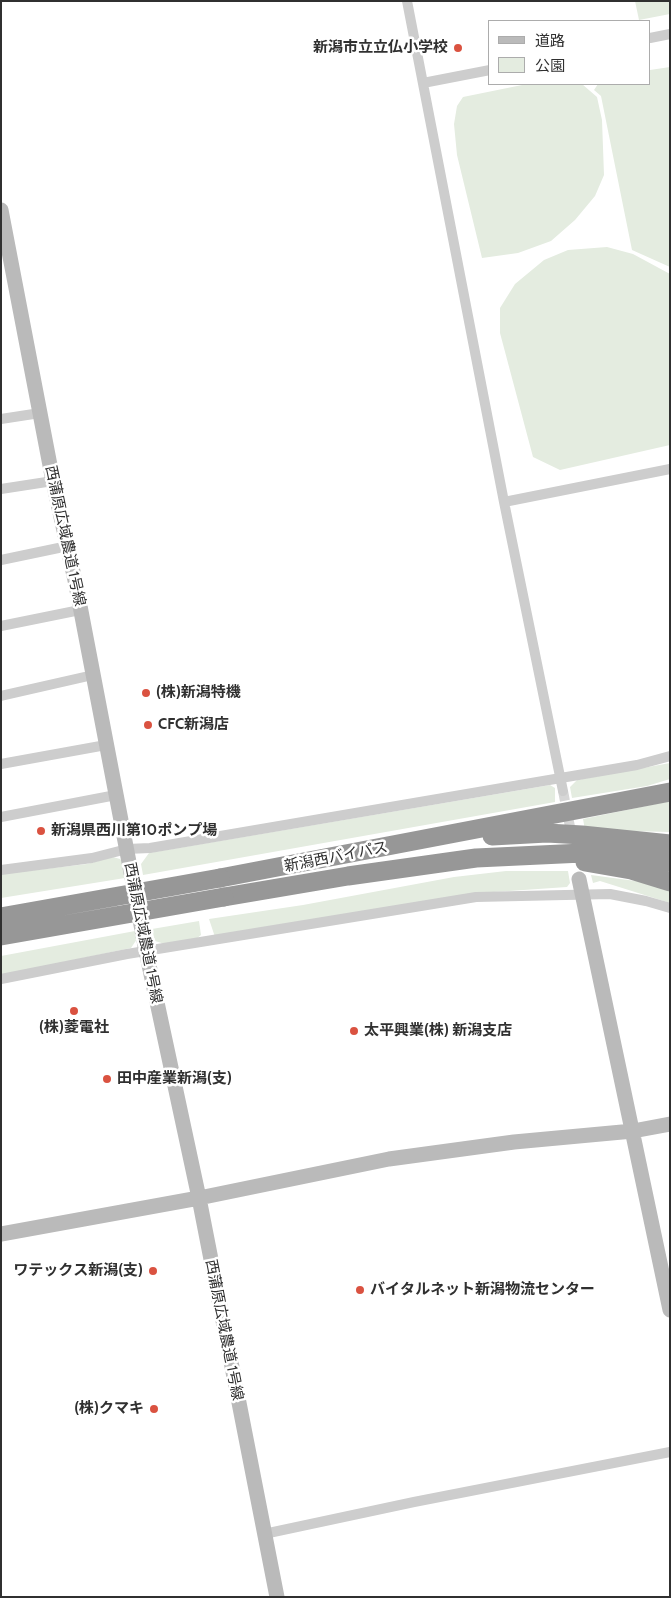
<!DOCTYPE html>
<html>
<head>
<meta charset="utf-8">
<style>
	body { margin:0 }
	#map { position:relative; width:671px; height:1598px; overflow:hidden; background:#fff; font-family:Cabin,"Noto Sans JP",sans-serif }
	canvas { display:block }
	.frame { position:absolute; inset:0; border:2px solid #303030; pointer-events:none }
	.legend { position:absolute; left:488px; top:20px; width:162px; height:65px; box-sizing:border-box; background:#fff; border:1px solid #acacac; margin:0; padding:6px 9px; list-style:none; font-size:15px; color:#303030 }
	.legend li { display:flex; align-items:center; gap:10px; height:25px }
	.legend b { width:25px; border:1px solid #acacac }
</style>
</head>
<body>
<div id="map">
<canvas width="671" height="1598"></canvas>
<div class="frame"></div>
<ul class="legend">
<li><b style="height:6px;background:#bababa"></b>道路</li>
<li><b style="height:14px;background:#e4ece0"></b>公園</li>
</ul>
</div>
<script>
const g = document.querySelector('canvas').getContext('2d');
g.lineJoin = 'round';
function paint(path, color) { g.fillStyle = color; g.fill(path, 'evenodd'); }
const poly = rows => new Path2D(rows.map(r => 'M' + r).join(''));
function stroke(path, color, width, dash) { g.strokeStyle = color; g.lineWidth = width; g.lineCap = dash ? 'butt' : 'round'; g.setLineDash(dash || []); g.stroke(path); }
function write(font, color, halo, rows, align = 'center') {
  g.font = font + ' Cabin,"Noto Sans JP",sans-serif'; g.lineWidth = 5; g.setLineDash([]); g.textBaseline = 'middle'; g.strokeStyle = halo; g.fillStyle = color; for (const [text, x, y, turn = 0] of rows) {
    g.save(); g.translate(x, y); g.rotate((+turn || 0) * Math.PI / 180); g.textAlign = isNaN(turn) ? turn : align; if (halo) g.strokeText(text, 0, 0); g.fillText(text, 0, 0); g.restore();
  }
}
paint(poly([
	[635,1,670,1,670,14,639,20],
	[670,67,670,267,632,250,601,96,594,90,598,84,650,84,650,70],
	[527,84,582,84,597,97,602,120,604,175,595,196,575,220,551,241,518,253,482,258,457,155,454,124,457,106,463,97],
	[607,247,633,254,670,274,670,445,560,470,533,457,500,333,500,308,515,284,544,260,568,250],
	[670,763,670,779,647,786,572,798,570,787,577,780],
	[550,785,555,788,555,802,143,875,141,864,149,853],
	[670,801,670,832,585,830,583,819],
	[113,857,120,859,123,862,125,878,1,898,1,874,87,864],
	[506,871,568,871,570,883,567,887,480,893,215,937,209,919,303,905,454,877],
	[591,875,643,882,670,891,670,903,600,881,593,883],
	[199,921,201,935,195,940,168,945,155,941,152,929],
	[135,931,137,939,131,948,1,975,1,956]
]), '#e4ece0');
stroke(poly([
	[563,791,572,837]
]), '#d6d6d6', 10, [10, 5]);
stroke(poly([
	[407,1,504,502,563,791],
	[650,38,670,34],
	[423,83,490,70],
	[1,419,40,413],
	[1,489,53,481],
	[504,502,670,469],
	[1,560,68,546],
	[1,626,80,610],
	[1,696,93,675],
	[1,764,106,745],
	[1,817,116,795],
	[1,870,92,858,127,849,150,848,637,765,670,756],
	[1,979,127,954,476,897,610,894,646,901,670,908],
	[264,1534,414,1502,670,1452]
]), '#cdcdcd', 10);
stroke(poly([
	[1,210,53,481,76,585,146,951,199,1198,277,1597],
	[579,879,670,1310],
	[1,1234,199,1198,389,1159,514,1142,633,1131,670,1124]
]), '#bababa', 15);
stroke(poly([
	[492,836,547,833,582,835,670,844],
	[585,862,631,870,670,882],
	[220,878,670,792],
	[224,897,348,876,476,858,604,852,641,855,670,862]
]), '#979797', 19);
stroke(poly([
	[1,917,220,878],
	[1,936,224,897]
]), '#979797', 19);
for (const [x, y, r, color] of [
	[458,48,5,"#da5240"],
	[146,693,5,"#da5240"],
	[148,725,5,"#da5240"],
	[41,831,5,"#da5240"],
	[74,1011,5,"#da5240"],
	[354,1031,5,"#da5240"],
	[107,1079,5,"#da5240"],
	[153,1271,5,"#da5240"],
	[360,1290,5,"#da5240"],
	[154,1409,5,"#da5240"]
]) { const dot = new Path2D(); dot.arc(x, y, r, 0, 2 * Math.PI); g.fillStyle = color; g.fill(dot); stroke(dot, '#fff', 2); }
write('bold 15px', '#303030', '#fff', [
	["新潟市立立仏小学校",448,48,"right"],
	["(株)新潟特機",156,693],
	["CFC新潟店",158,725],
	["新潟県西川第10ポンプ場",51,831],
	["(株)菱電社",74,1028,"center"],
	["太平興業(株) 新潟支店",364,1031],
	["田中産業新潟(支)",117,1079],
	["ワテックス新潟(支)",143,1271,"right"],
	["バイタルネット新潟物流センター",370,1290],
	["(株)クマキ",144,1409,"right"]
], 'left');
write('15px', '#303030', '#fff', [
	["西蒲原広域農道 1号線",65,536,78],
	["新潟西バイパス",336,857,-11],
	["西蒲原広域農道 1号線",143,933,79],
	["西蒲原広域農道 1号線",224,1330,79]
]);
</script>
</body>
</html>
